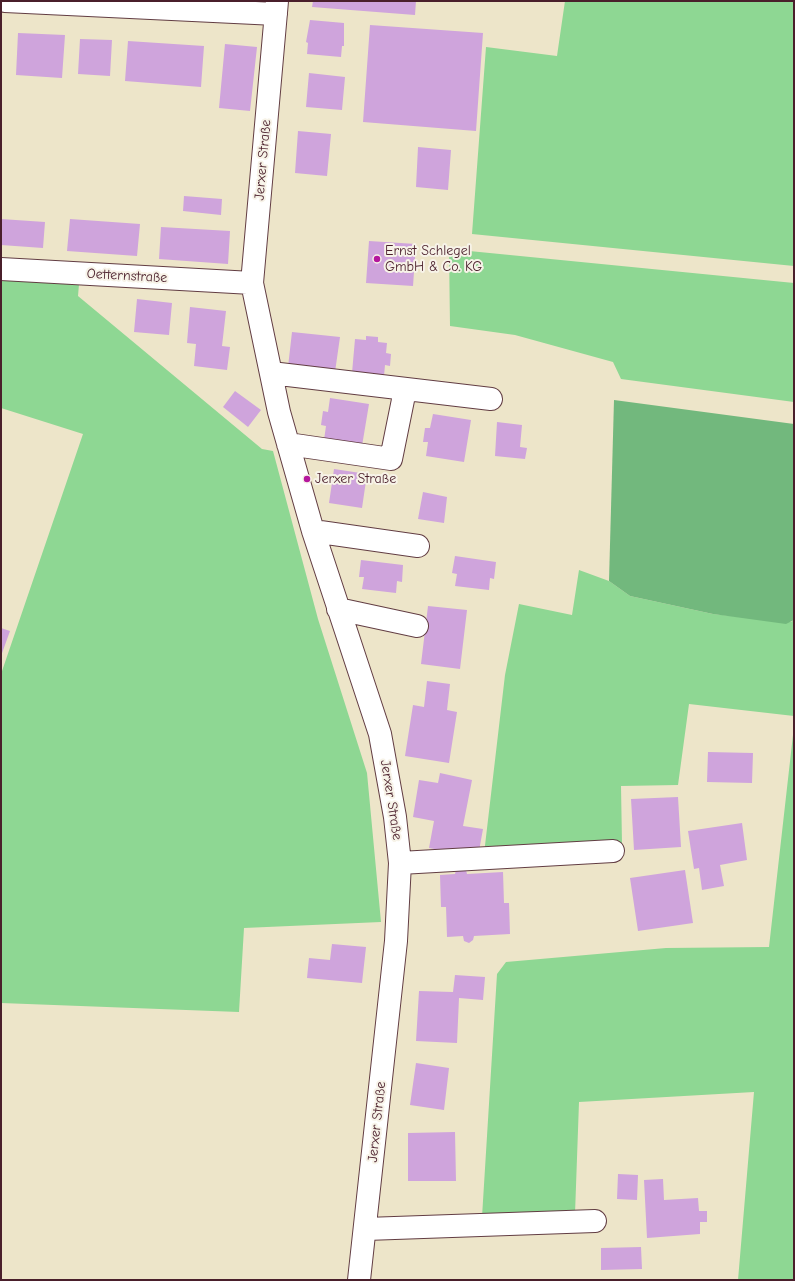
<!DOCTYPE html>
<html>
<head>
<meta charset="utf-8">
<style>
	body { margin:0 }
	#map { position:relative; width:795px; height:1281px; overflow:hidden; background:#ede5c9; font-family:"Comic Neue",sans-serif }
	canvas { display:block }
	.frame { position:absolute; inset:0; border:2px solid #4a1f2b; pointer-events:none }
</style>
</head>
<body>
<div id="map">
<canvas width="795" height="1281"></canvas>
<div class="frame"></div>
</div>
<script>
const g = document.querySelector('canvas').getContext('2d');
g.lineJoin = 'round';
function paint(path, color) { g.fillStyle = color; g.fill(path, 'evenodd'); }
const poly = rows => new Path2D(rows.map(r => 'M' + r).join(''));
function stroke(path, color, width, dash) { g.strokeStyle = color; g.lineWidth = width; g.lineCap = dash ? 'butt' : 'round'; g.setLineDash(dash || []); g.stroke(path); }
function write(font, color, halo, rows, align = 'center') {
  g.font = font + ' "Comic Neue",sans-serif'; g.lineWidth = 4; g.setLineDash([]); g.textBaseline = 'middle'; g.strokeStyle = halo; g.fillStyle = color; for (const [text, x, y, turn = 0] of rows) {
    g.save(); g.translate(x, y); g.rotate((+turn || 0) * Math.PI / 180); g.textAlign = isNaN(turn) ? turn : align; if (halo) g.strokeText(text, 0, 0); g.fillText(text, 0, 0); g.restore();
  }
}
paint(poly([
	[565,1,794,1,794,266,472,234,486,47,557,56],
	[449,249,794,283,794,402,621,379,613,362,515,335,450,326],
	[1,280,79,284,78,296,262,449,273,451,318,619,367,773,381,922,244,928,239,1012,1,1003,1,674,83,434,1,408],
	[579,570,609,581,630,596,713,614,791,622,794,620,794,716,689,704,678,785,621,786,622,844,484,854,505,675,519,604,572,615],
	[794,726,794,1280,738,1280,754,1092,579,1102,575,1214,482,1217,497,974,506,962,666,948,769,947]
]), '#8ed793');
paint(poly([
	[614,400,794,424,794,620,786,624,713,614,630,596,609,581]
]), '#72b87d');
paint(poly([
	[313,1,416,1,415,15,312,7],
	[310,20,344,23,344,46,342,46,341,57,307,54,308,43,306,42],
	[370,25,483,33,476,131,363,122],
	[18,33,65,35,62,78,16,75],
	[80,39,112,40,110,76,78,74],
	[128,41,204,46,201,87,125,81],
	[225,44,257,47,250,111,219,108],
	[309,73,345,77,342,110,306,107],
	[298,131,331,134,327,176,295,173],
	[418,147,451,150,448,190,416,187],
	[184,196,222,199,221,215,183,211],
	[1,219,45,222,43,248,1,245],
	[70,219,140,224,137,256,67,251],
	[161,227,230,231,228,264,159,259],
	[369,241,416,244,413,286,366,283],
	[137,299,172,303,169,335,134,332],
	[190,307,226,311,222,346,230,347,227,370,194,366,196,344,187,343],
	[292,332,340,337,335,372,288,367],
	[366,336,378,337,378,342,387,343,386,353,391,354,390,366,385,365,384,376,352,373,355,339,366,340],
	[235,391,261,410,248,427,223,407],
	[330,398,369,404,362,446,324,440,326,426,321,425,323,411,328,412],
	[433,414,471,420,464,462,426,456,428,442,423,442,425,428,430,428],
	[497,422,522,425,520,447,527,448,525,459,495,456],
	[334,469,367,474,362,508,329,503],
	[423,492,447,497,444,523,418,519],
	[455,556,496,562,494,579,490,578,489,590,455,586,457,574,452,573],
	[361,560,403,565,402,582,397,581,396,593,362,589,364,577,359,577],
	[428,606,467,610,460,669,421,664],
	[1,628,10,631,1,656],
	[427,681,450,684,447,710,457,712,449,763,405,756,413,705,424,707],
	[708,752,753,753,752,783,707,782],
	[440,773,472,780,463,826,483,829,479,851,462,848,461,854,429,848,434,821,413,817,419,780,438,783],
	[678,797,681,847,634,850,631,799],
	[742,823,747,860,720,865,724,886,702,890,699,868,694,869,688,831],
	[456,870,466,870,467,874,503,872,504,903,509,903,510,934,474,936,473,940,469,943,464,941,463,936,447,937,446,907,441,907,440,875,455,874],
	[685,870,693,923,638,931,630,878],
	[332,944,366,947,362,983,307,978,309,958,330,960],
	[455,975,485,977,483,1000,459,998,457,1043,416,1041,419,991,453,992],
	[416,1063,449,1068,444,1110,410,1105],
	[455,1132,456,1181,408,1181,408,1133],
	[618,1174,638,1175,637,1200,617,1199],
	[663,1179,664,1200,698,1198,699,1211,707,1211,707,1222,700,1222,700,1234,647,1238,644,1180],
	[641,1247,642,1269,601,1270,601,1248]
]), '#cfa4dc');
const minor = poly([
	[5,1,276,14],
	[277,1,252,283,279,412,313,531,380,734,395,817,400,863,396,941,359,1280],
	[1,269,252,283],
	[271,373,491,399],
	[288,444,391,459,405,390],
	[313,531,418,546],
	[338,609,417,626],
	[400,863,613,851],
	[366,1229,595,1221]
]);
stroke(minor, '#623d43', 24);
stroke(minor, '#fff', 22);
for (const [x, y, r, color] of [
	[377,259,4,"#b5179e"],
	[307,479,4,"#b5179e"]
]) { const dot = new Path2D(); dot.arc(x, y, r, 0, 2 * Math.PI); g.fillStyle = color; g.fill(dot); stroke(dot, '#f7f3e8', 1.5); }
write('14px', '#4a1f2b', '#f7f3e8', [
	["Jerxer Straße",263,160,-85],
	["Oetternstraße",127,276,3],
	["Jerxer Straße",391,800,81],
	["Jerxer Straße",377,1122,-84]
]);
write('14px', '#4a1f2b', '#f7f3e8', [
	["Ernst Schlegel",385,251],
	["GmbH & Co. KG",385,267],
	["Jerxer Straße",315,479]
], 'left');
</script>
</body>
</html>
